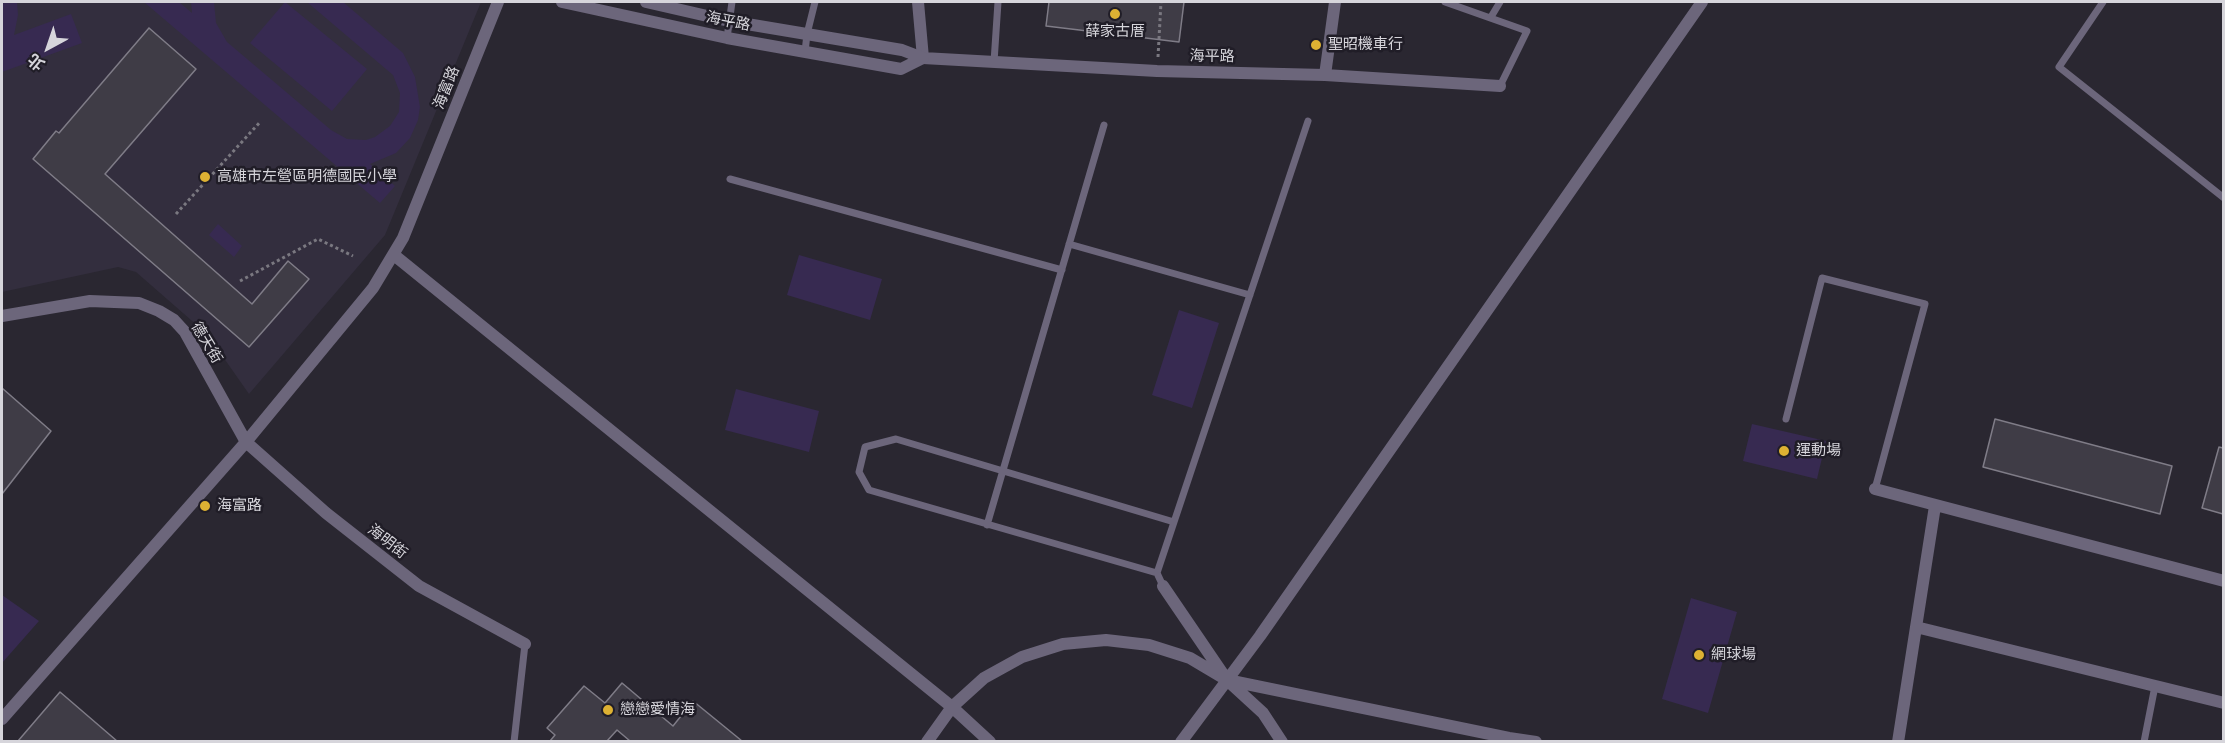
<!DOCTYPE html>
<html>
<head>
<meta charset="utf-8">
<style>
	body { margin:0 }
	#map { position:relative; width:2225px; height:743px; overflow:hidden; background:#2a2731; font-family:"Varela Round","Noto Sans TC",sans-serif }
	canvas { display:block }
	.frame { position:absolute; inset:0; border:3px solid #d6d5db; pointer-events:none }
	.north { position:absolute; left:18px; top:18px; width:60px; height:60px; -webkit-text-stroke:4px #201d27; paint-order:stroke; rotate:220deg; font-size:16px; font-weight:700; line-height:24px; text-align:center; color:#d6d5db }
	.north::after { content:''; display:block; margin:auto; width:21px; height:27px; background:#d6d5db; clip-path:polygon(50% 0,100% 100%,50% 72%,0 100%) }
</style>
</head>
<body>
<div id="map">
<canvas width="2225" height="743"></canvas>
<div class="frame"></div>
<div class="north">北</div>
</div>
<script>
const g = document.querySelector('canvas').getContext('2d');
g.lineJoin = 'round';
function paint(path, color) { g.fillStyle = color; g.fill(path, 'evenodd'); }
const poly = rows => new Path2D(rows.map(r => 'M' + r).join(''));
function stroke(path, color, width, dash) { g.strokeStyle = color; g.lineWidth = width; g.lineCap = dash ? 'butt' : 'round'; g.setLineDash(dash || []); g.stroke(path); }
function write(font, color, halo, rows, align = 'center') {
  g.font = font + ' "Varela Round","Noto Sans TC",sans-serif'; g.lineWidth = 5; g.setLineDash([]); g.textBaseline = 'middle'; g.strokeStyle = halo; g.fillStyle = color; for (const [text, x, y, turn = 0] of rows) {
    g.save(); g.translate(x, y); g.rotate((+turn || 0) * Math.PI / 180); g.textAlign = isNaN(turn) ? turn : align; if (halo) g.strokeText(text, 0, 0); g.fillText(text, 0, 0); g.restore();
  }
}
paint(poly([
	[2,2,481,2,385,235,249,394,207,334,136,272,118,267,2,292]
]), '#332e3e');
paint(poly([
	[2,2,17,2,18,15,14,35,71,14,82,43,2,72],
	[144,2,179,2,192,13,191,2,214,2,216,23,227,42,331,130,347,139,366,140,375,137,390,126,399,112,400,93,393,75,307,2,343,2,403,53,415,77,420,107,418,120,410,138,396,153,370,164,395,186,380,203],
	[285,2,367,69,332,111,250,43],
	[218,224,242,246,234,257,209,235],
	[799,255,882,279,870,320,787,295],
	[1179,310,1219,323,1192,408,1152,395],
	[736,389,819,411,809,452,725,430],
	[1752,424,1826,441,1817,479,1743,461],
	[2,595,39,621,2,663],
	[1691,598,1737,612,1708,713,1662,699]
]), '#372a51');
const building = poly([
	[1049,2,1184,2,1179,42,1046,26,1049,2],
	[149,28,196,69,105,174,252,304,288,261,309,279,249,347,33,159,56,131,59,133,149,28],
	[2,388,51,431,2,494,2,388],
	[1995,419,2172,466,2160,514,1983,467,1995,419],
	[2219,447,2223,448,2223,514,2202,508,2219,447],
	[622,683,673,726,693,701,742,741,630,741,617,730,607,741,550,741,555,735,547,728,584,686,605,703,622,683],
	[60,692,117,741,18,741,60,692]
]);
paint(building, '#3f3c46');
stroke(building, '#7f7c87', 1.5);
stroke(poly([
	[1158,57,1161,2],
	[176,214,261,121],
	[240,281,318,239,353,256]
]), '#7a7880', 3, [3, 3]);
stroke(poly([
	[1445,2,1527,31,1500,86],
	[2103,2,2059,67,2224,198],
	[1491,17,1500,2],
	[727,38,732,2],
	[805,52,807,34,815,2],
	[994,62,998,2],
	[730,179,1062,270],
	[1069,244,1250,295],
	[1786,419,1822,278,1925,304,1875,489],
	[987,525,1104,125],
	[1157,573,1308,121],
	[1163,586,1157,573,869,490,859,472,865,447,896,439,1174,522],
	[514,742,525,644],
	[2144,742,2155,686]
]), '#6c667b', 7);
stroke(poly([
	[918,2,923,58,1157,71,1325,75,1500,86],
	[1325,75,1335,2],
	[394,255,952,707,990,742],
	[2,316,90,301,139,303,159,311,174,320,185,332,246,442,326,513,419,586,525,644],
	[1875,489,2224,581],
	[1163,586,1227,680,1509,738,1536,742],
	[1916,627,2224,703],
	[2,719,246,442,373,288,403,238,498,2],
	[927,742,952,707,984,678,1022,657,1063,644,1106,640,1149,645,1190,658,1227,680,1263,713,1282,742],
	[1181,742,1260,636,1702,2],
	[1898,742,1935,506]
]), '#6c667b', 12);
stroke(poly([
	[562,2,727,38,901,69,923,58],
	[646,2,729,21,902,50,923,58]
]), '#6c667b', 12);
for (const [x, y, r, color] of [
	[1115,14,6,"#ddb133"],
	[1316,45,6,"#ddb133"],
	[205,177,6,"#ddb133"],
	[1784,451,6,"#ddb133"],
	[205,506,6,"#ddb133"],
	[1699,655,6,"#ddb133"],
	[608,710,6,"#ddb133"]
]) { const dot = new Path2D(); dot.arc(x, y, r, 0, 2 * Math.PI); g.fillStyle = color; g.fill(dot); stroke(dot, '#201d27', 2); }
write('15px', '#d6d5db', '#201d27', [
	["海平路",728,22,11],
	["海平路",1212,57,1],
	["海富路",447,88,-68],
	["德天街",206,343,59],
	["海明街",387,542,38]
]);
write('15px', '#d6d5db', '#201d27', [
	["薛家古厝",1115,32,"center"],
	["聖昭機車行",1328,45],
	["高雄市左營區明德國民小學",217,177],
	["運動場",1796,451],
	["海富路",217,506],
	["網球場",1711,655],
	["戀戀愛情海",620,710]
], 'left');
</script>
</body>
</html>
